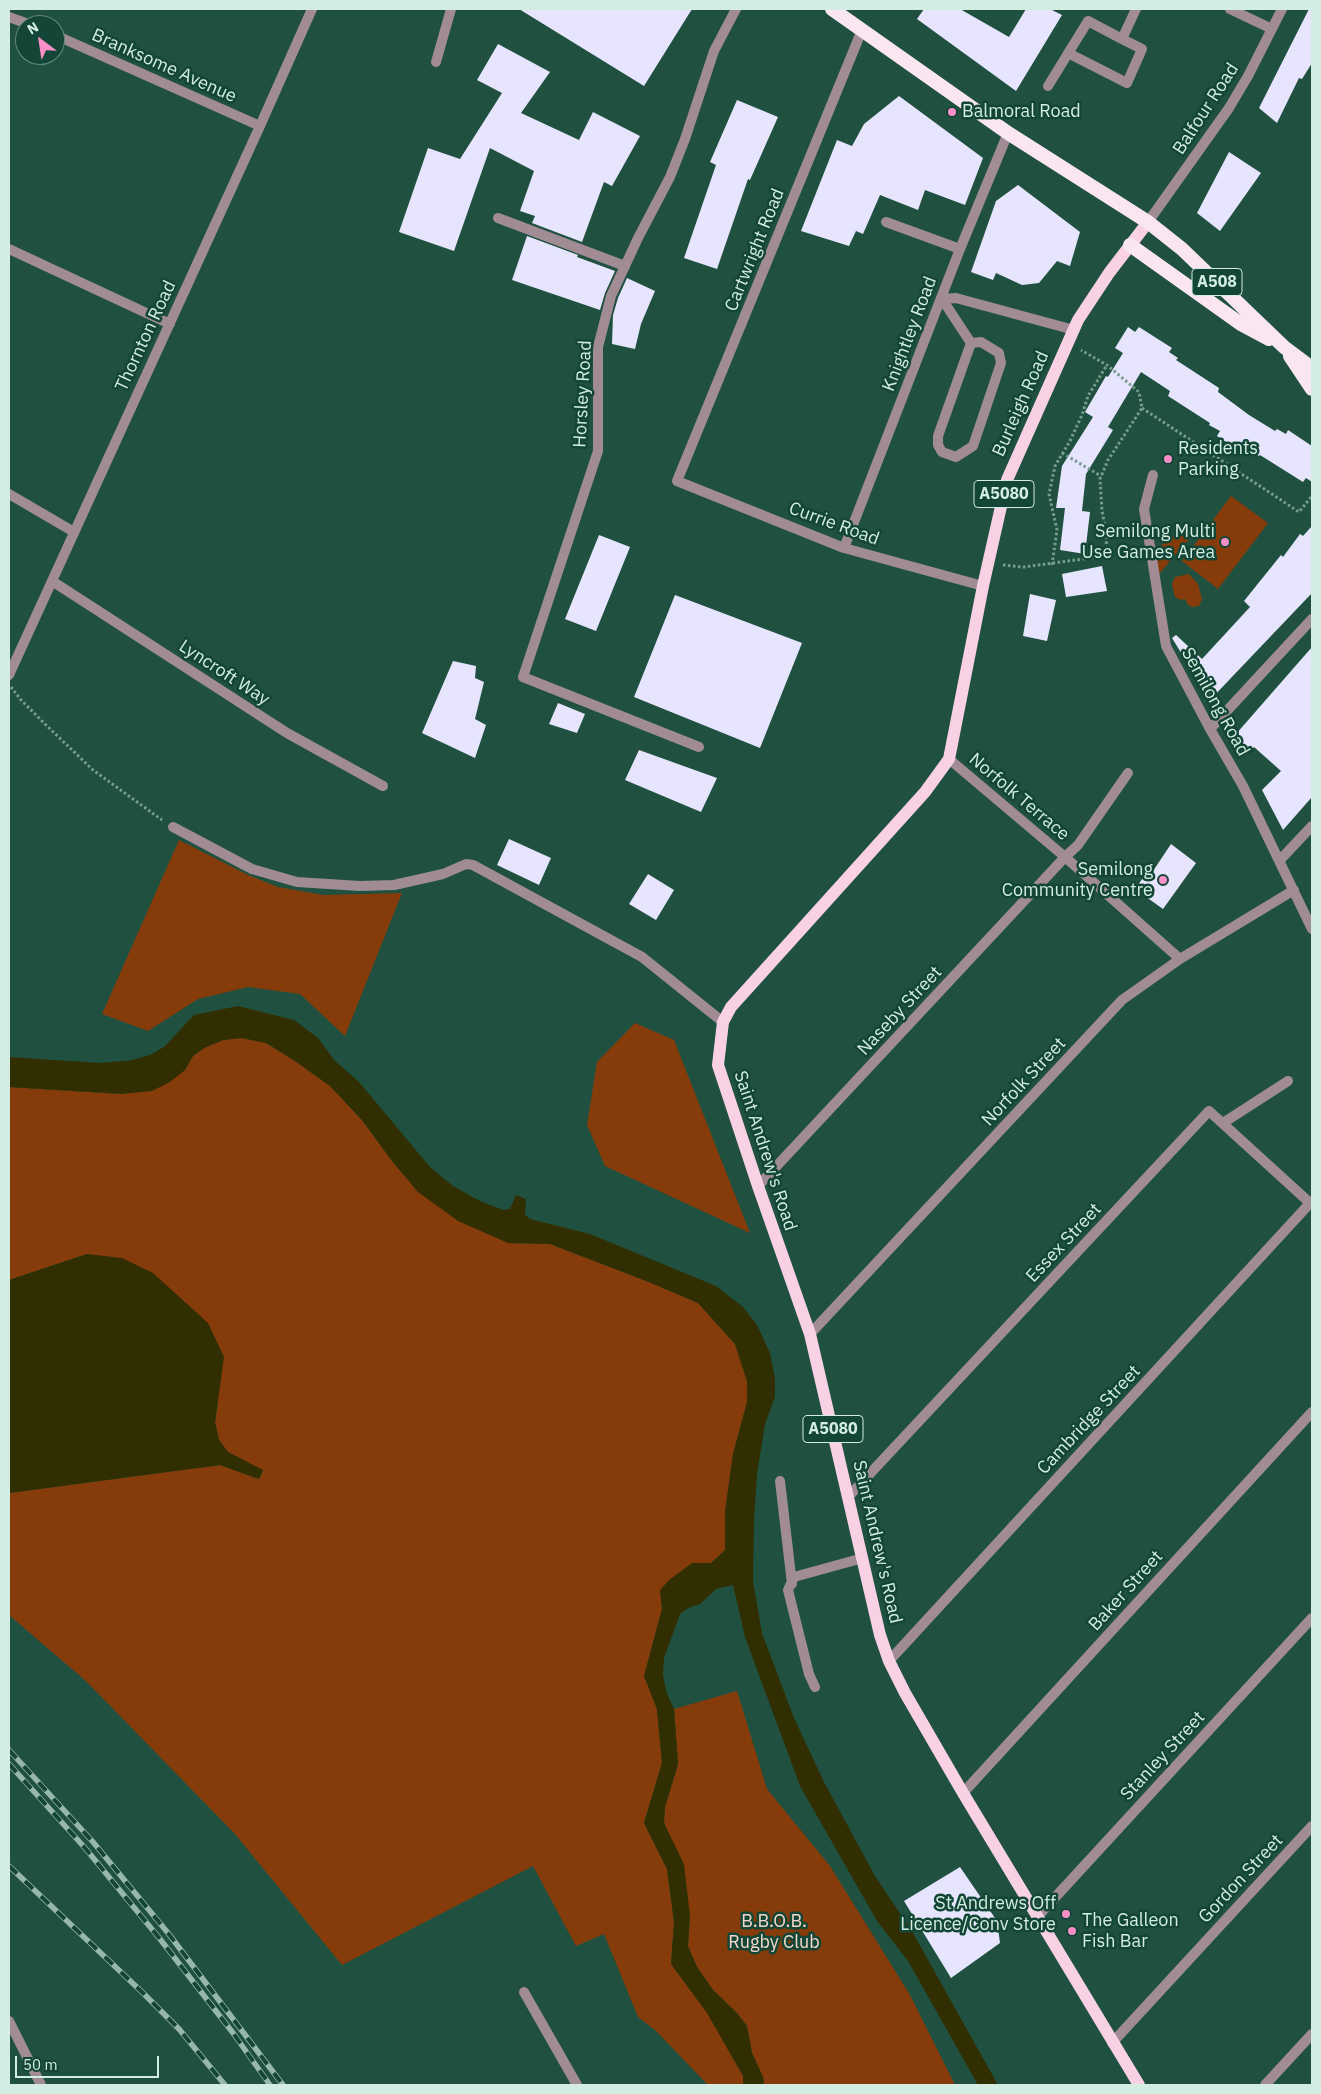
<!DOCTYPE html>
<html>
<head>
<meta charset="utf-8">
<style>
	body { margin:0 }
	#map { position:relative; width:1321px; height:2094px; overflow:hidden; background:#205140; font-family:"IBM Plex Sans",sans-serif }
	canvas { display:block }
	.frame { position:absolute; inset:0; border:10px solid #d3ede2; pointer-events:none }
	.north { position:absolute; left:15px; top:15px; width:50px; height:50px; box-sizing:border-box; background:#134636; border:1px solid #60897b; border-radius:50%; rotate:329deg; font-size:14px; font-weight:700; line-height:20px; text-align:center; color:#d3ede2 }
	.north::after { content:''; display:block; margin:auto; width:18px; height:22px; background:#fa8fc8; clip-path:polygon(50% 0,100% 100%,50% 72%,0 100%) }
	.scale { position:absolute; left:15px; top:2056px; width:144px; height:22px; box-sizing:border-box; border:2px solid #d3ede2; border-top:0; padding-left:6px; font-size:15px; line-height:18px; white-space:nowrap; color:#d3ede2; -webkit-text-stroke:4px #134636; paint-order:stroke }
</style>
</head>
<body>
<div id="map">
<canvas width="1321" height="2094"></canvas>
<div class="frame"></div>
<div class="north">N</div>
<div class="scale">50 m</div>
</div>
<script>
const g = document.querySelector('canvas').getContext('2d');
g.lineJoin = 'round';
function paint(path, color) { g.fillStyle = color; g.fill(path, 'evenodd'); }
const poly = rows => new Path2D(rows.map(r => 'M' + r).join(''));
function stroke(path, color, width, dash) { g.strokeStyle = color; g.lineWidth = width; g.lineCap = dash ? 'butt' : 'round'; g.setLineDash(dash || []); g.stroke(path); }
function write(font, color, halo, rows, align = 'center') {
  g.font = font + ' "IBM Plex Sans",sans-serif'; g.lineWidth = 5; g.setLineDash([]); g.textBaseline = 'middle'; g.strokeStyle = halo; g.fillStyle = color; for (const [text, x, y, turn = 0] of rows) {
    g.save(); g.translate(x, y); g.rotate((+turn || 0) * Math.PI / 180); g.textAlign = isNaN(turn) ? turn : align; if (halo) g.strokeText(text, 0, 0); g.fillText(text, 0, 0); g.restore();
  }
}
paint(poly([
	[1231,496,1268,523,1218,589,1182,561],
	[1182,530,1191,537,1159,574,1155,550],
	[1189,574,1198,584,1202,599,1199,606,1192,607,1188,605,1185,599,1181,600,1175,597,1172,584,1175,577],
	[179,840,248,875,278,887,323,895,402,893,345,1036,300,994,248,987,198,999,148,1031,102,1014],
	[635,1023,674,1040,750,1233,605,1166,587,1125,597,1062],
	[242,1038,266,1043,295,1061,330,1086,362,1120,392,1161,418,1192,508,1243,550,1244,649,1282,698,1303,735,1344,747,1381,747,1402,733,1454,725,1512,725,1550,711,1563,692,1563,660,1590,662,1609,644,1676,657,1709,662,1763,644,1823,667,1869,674,1922,671,1964,707,2012,743,2076,743,2085,708,2085,655,2030,638,2017,604,1934,576,1946,533,1866,342,1965,235,1834,86,1681,9,1615,9,1493,220,1465,259,1479,263,1471,228,1452,219,1440,215,1422,218,1403,87,1254,9,1280,9,1087,122,1094,185,1070,193,1056,204,1048,223,1040],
	[737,1691,767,1789,830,1866,910,1995,955,2085,764,2085,763,2077,752,2053,747,2026,737,2013,713,1990,697,1967,688,1946,690,1916,671,1840,664,1823,665,1807,678,1764,674,1709]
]), '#853c0a');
paint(poly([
	[238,1006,294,1020,318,1038,335,1061,359,1082,430,1167,453,1186,480,1201,503,1210,510,1209,516,1195,526,1199,525,1214,530,1219,590,1234,716,1286,743,1307,757,1325,770,1353,775,1379,775,1397,765,1424,757,1474,754,1520,753,1581,762,1633,794,1718,824,1782,875,1876,913,1933,998,2085,978,2085,908,1961,877,1921,800,1786,745,1637,733,1585,716,1589,700,1604,688,1608,680,1614,664,1658,663,1674,666,1691,674,1709,678,1764,665,1807,664,1823,684,1864,690,1916,688,1946,697,1967,713,1990,737,2013,747,2026,752,2053,763,2077,764,2085,743,2085,743,2076,707,2013,671,1964,674,1922,667,1869,644,1823,662,1763,657,1709,644,1676,662,1609,660,1590,669,1580,692,1563,711,1563,725,1550,725,1512,733,1454,747,1402,747,1381,735,1344,698,1303,649,1282,550,1244,508,1243,458,1221,418,1192,392,1161,362,1120,330,1086,295,1061,266,1043,242,1038,223,1040,204,1048,193,1056,185,1070,170,1082,152,1091,122,1094,9,1087,9,1057,101,1063,132,1060,150,1055,164,1047,194,1015],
	[87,1254,122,1258,153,1273,208,1323,224,1357,215,1422,219,1440,228,1452,263,1470,259,1479,220,1465,9,1493,9,1280]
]), '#312f02');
paint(poly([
	[519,9,692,9,644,86],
	[924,9,960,9,1009,37,1026,9,1050,9,1062,15,1016,91,917,19],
	[1309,9,1312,9,1312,63,1302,79,1299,78,1277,123,1259,108],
	[498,44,550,72,521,113,579,140,593,112,640,136,612,186,604,182,582,242,532,223,535,216,520,211,534,171,490,148,454,251,399,232,428,148,460,159,502,93,477,80],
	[899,96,983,158,965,205,925,190,918,210,880,195,863,234,856,231,849,246,801,231,837,140,852,146,864,124],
	[737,100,778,117,750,180,748,179,717,269,684,258,716,165,710,162],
	[1229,152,1261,173,1220,231,1197,213],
	[1018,185,1080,232,1070,266,1057,261,1039,283,1022,285,996,273,993,280,971,272,996,201],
	[527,236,578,255,577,257,615,271,605,293,600,310,512,280],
	[627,278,655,291,641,324,635,349,612,344,613,315,618,298],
	[1128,327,1135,332,1139,327,1172,348,1169,352,1178,358,1176,360,1219,388,1218,392,1249,415,1275,431,1277,429,1286,434,1288,430,1312,446,1312,482,1306,478,1303,482,1260,455,1259,456,1251,451,1248,456,1217,436,1220,431,1209,425,1210,423,1168,396,1170,391,1141,372,1108,427,1113,430,1086,474,1082,511,1090,512,1085,554,1060,550,1065,508,1056,508,1062,466,1093,417,1085,412,1106,376,1108,377,1123,353,1115,348],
	[1312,526,1312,593,1210,700,1172,638,1176,635,1202,659,1250,607,1244,601,1281,555,1283,557,1300,534,1303,536],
	[599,535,630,547,596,631,565,619],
	[1102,566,1107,591,1066,597,1062,574],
	[1030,594,1056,600,1047,641,1023,636],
	[675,595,802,643,760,748,634,697],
	[1312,647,1312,797,1283,830,1262,790,1281,771,1254,747,1246,755,1236,734],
	[453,661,476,666,475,678,484,682,475,719,486,725,475,758,422,733],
	[558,703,585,714,577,733,549,724],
	[639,750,717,778,701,812,625,780],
	[509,839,551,858,539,885,497,865],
	[1171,844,1196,863,1163,909,1135,889,1150,868,1153,871],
	[648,874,674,890,656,920,629,904],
	[960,1867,997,1921,1000,1943,951,1978,904,1901]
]), '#e6e5fd');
stroke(poly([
	[1142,408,1299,512,1312,496],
	[1062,453,1101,476],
	[1003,565,1024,567,1105,556,1107,537,1102,511,1100,479,1108,460,1142,408,1139,392,1107,365,1081,350],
	[1052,565,1057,530,1049,494,1055,466,1070,441,1082,415,1088,396,1107,365],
	[11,687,21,700,47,726,93,770,162,820]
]), '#779d8f', 3, [2.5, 2.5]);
stroke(poly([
	[9,17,31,25],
	[1068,53,1127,83,1142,49,1122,39],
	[436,62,451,9],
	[1048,86,1088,21,1122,39,1136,9],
	[498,218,625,266],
	[886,222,960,249],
	[942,299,971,343,981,342,999,353,1001,363,973,446,956,457,942,452,938,445,938,436,971,343],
	[942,299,956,298,1074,330],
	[523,677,699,747],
	[173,827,252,869,297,882,360,886,394,885,443,874,466,864,473,865,642,957,723,1022],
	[1065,857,1078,845,1128,773],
	[1223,1123,1288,1081],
	[780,1481,792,1584],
	[815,1687,809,1674,788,1590,794,1577,863,1558],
	[524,1992,577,2085],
	[9,2021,41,2085]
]), '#a18c96', 10);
stroke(poly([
	[1230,9,1272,29],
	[862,30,677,481,844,548,983,586],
	[55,35,260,126],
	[1148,222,1229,108,1248,76,1282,9],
	[9,249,170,324],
	[1153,475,1144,509,1166,646,1210,729,1243,786,1312,929],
	[9,494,74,532],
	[844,548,960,249,1008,133],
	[52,581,287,733,383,786],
	[9,675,260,126,312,9],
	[523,677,598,451,598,347,611,296,638,238,670,177,685,139,714,51,736,9],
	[1210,729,1312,619],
	[949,759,1065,857,1180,959],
	[1280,860,1312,826],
	[758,1186,1065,857],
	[810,1334,1122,1000,1180,959,1294,890],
	[849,1496,1209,1111,1310,1203],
	[889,1661,1312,1201],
	[963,1793,1312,1412],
	[1038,1916,1312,1618],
	[1112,2043,1312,1826],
	[1265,2085,1312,2034]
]), '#a18c96', 10);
stroke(poly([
	[1139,2085,963,1793,905,1693,889,1661,880,1635,810,1334,758,1186,718,1065,723,1022,731,1007,925,792,949,759,983,586,1007,480,1078,320,1109,273,1148,222]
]), '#f9d1e4', 12);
stroke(poly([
	[832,9,1008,133,1148,222,1182,249,1284,347,1312,368],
	[1130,245,1241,324,1269,339],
	[1290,356,1312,389]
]), '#fae6f0', 14);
const rail = poly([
	[9,1750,93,1842,168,1933,283,2085],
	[9,1764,85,1848,160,1939,233,2033,270,2085],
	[9,1866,143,1993,179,2029,225,2085]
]);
stroke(rail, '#96b7aa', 5.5);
stroke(rail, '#134636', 4, [11]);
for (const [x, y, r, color] of [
	[952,112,5,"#fa8fc8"],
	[1168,459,5,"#fa8fc8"],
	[1225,542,5,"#fa8fc8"],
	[1163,880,5,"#fa8fc8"],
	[1066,1914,5,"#fa8fc8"],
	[1072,1931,5,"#fa8fc8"]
]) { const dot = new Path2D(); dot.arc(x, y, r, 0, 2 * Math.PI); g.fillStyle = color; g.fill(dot); stroke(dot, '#134636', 2); }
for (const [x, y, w] of [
	[1217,282,50],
	[1004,494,60],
	[833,1429,60]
]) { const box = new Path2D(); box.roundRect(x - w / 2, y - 13.5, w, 27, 4); g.fillStyle = '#134636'; g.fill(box); stroke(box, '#d3ede2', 1); }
write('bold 16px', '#d3ede2', null, [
	["A508",1217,282],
	["A5080",1004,494],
	["A5080",833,1429]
]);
write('18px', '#d3ede2', '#134636', [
	["Branksome Avenue",164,66,24],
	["Balfour Road",1206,109,-57],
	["Cartwright Road",755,250,-68],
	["Knightley Road",910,334,-69],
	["Thornton Road",146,336,-65],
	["Horsley Road",583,394,-87],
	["Burleigh Road",1021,404,-66],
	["Currie Road",834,524,20],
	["Lyncroft Way",224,673,33],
	["Semilong Road",1215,702,61],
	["Norfolk Terrace",1019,797,40],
	["Naseby Street",900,1011,-47],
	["Norfolk Street",1024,1082,-47],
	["Saint Andrew's Road",765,1151,72],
	["Essex Street",1064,1243,-47],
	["Cambridge Street",1089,1420,-47],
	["Saint Andrew's Road",877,1542,77],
	["Baker Street",1126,1591,-48],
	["Stanley Street",1163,1756,-47],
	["Gordon Street",1241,1879,-47]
]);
write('18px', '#d3ede2', '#134636', [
	["Balmoral Road",962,112],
	["Residents",1178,449],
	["Parking",1178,470],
	["Semilong Multi",1215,532,"right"],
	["Use Games Area",1215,553,"right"],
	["Semilong",1153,870,"right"],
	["Community Centre",1153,891,"right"],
	["St Andrews Off",1056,1904,"right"],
	["Licence/Conv Store",1056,1925,"right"],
	["The Galleon",1082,1921],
	["Fish Bar",1082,1942]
], 'left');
write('18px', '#f4d7c9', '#134636', [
	["B.B.O.B.",774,1922],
	["Rugby Club",774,1943]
]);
</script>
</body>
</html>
